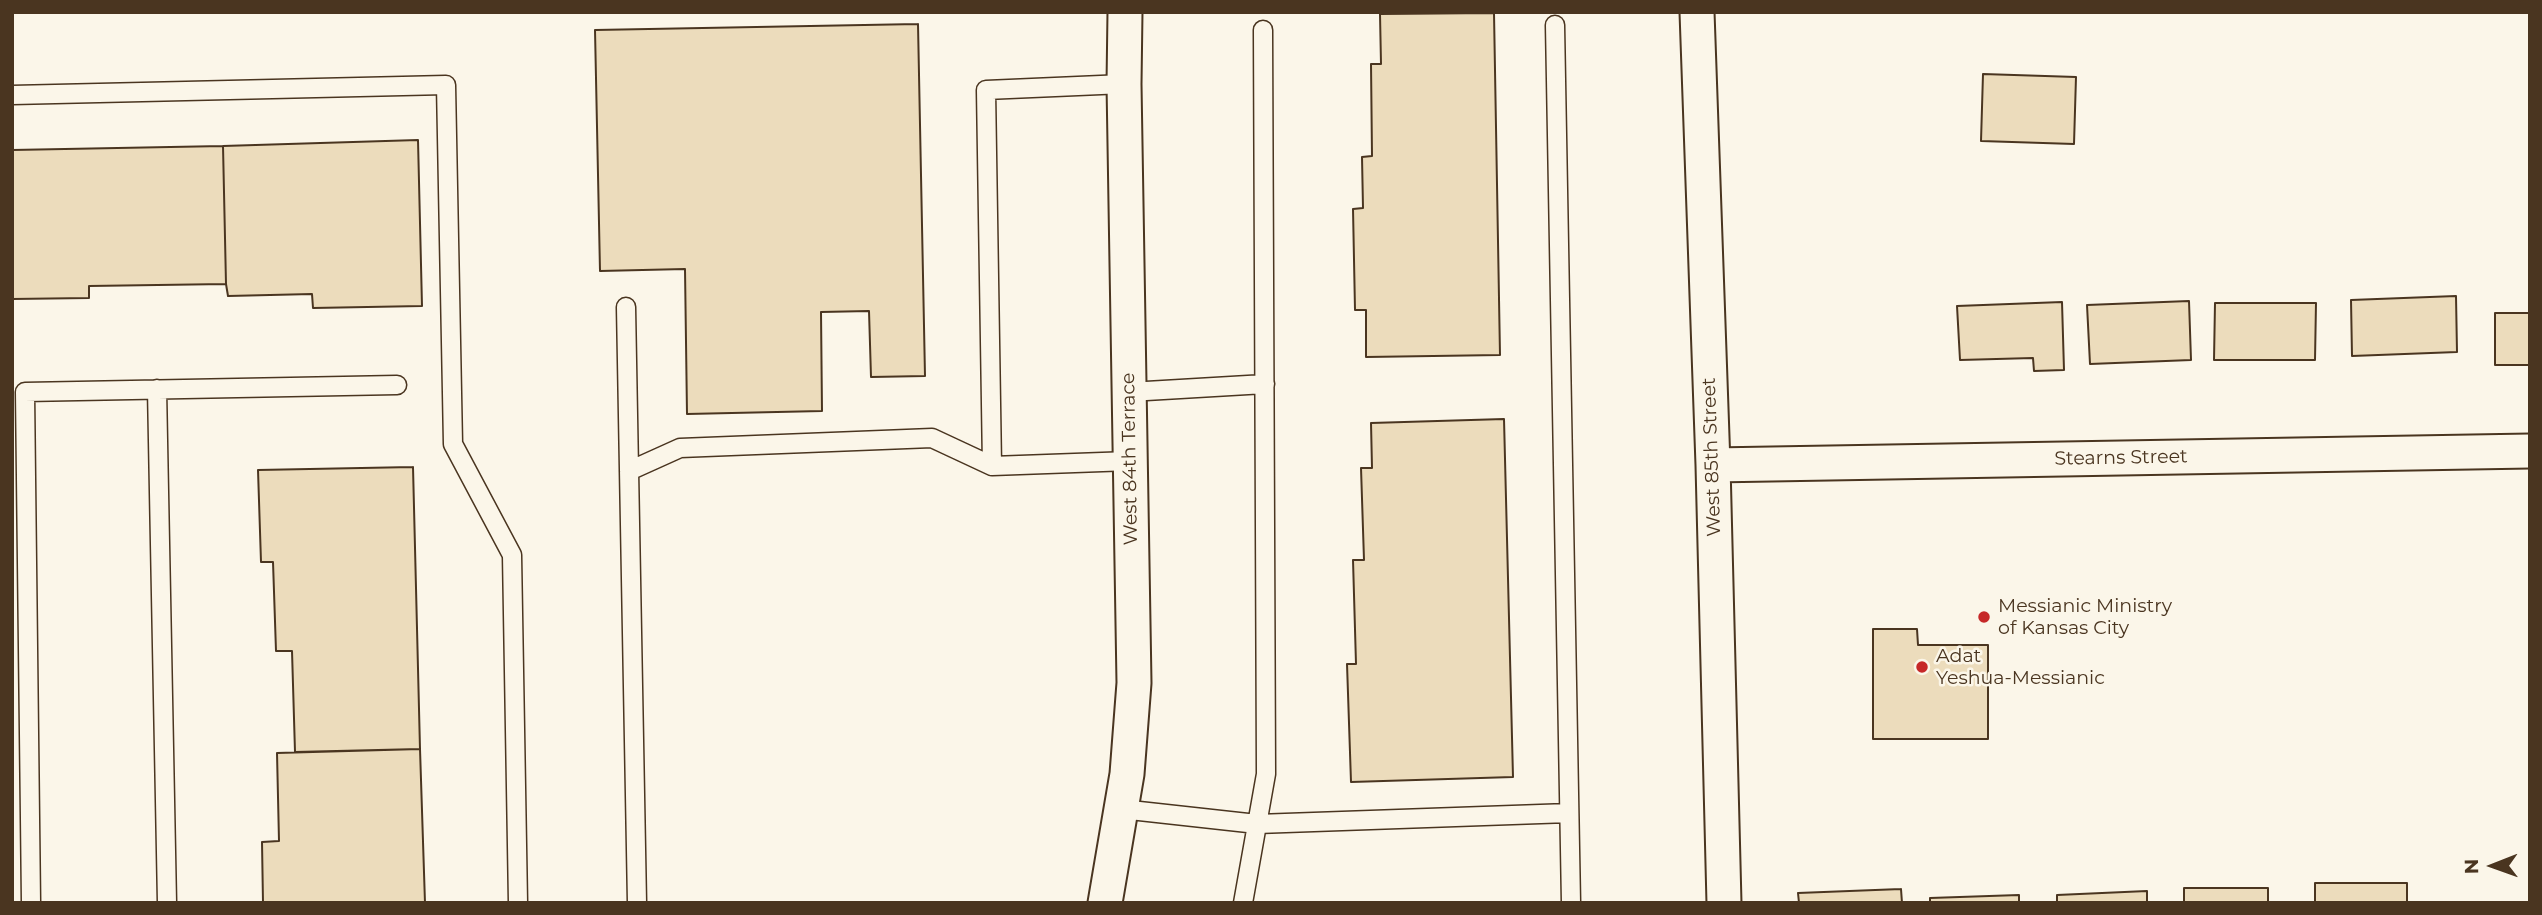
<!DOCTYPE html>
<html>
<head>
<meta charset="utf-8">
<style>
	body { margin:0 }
	#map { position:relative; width:2542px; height:915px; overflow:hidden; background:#fbf6e9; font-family:Montserrat,sans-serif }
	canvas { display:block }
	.frame { position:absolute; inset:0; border:14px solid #4a3520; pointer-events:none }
	.north { position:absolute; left:2458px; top:831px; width:70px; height:70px; -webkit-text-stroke:5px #fbf6e9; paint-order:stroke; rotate:269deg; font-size:19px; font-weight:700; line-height:28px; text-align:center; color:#4a3520 }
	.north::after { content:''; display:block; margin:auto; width:24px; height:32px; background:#4a3520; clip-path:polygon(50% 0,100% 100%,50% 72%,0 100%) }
</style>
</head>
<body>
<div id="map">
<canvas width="2542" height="915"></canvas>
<div class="frame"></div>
<div class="north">N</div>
</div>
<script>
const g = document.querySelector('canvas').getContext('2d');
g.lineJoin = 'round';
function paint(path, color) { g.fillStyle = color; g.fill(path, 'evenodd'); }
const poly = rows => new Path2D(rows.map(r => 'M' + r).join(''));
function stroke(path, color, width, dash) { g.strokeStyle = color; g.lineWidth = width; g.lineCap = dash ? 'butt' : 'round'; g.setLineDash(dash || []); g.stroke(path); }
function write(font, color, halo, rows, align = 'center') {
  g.font = font + ' Montserrat,sans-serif'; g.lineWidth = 5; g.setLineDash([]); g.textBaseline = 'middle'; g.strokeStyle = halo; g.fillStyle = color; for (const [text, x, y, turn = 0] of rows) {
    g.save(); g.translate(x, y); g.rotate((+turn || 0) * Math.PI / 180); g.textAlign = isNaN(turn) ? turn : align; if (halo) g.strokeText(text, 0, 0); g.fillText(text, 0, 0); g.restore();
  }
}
const building = poly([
	[1494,13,1500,355,1366,357,1366,310,1355,310,1353,209,1363,208,1362,157,1372,156,1371,64,1381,64,1380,14,1494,13],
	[918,24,925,376,871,377,869,311,821,312,822,411,687,414,685,269,600,271,595,30,918,24],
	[1983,74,2076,77,2074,144,1981,141,1983,74],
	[418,140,422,306,313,308,312,294,228,296,226,284,223,146,418,140],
	[223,146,226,284,89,286,89,298,12,299,12,150,223,146],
	[2456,296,2457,352,2352,356,2351,300,2456,296],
	[2189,301,2191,360,2090,364,2087,305,2189,301],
	[2062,302,2064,370,2034,371,2033,358,1960,360,1957,306,2062,302],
	[2215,303,2316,303,2315,360,2214,360,2215,303],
	[2495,313,2530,313,2530,365,2495,365,2495,313],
	[1504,419,1513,777,1351,782,1347,664,1356,664,1353,560,1364,560,1361,468,1372,468,1371,423,1504,419],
	[413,467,420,749,295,752,292,651,276,651,273,562,261,562,258,470,413,467],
	[1873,629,1917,629,1918,645,1988,645,1988,739,1873,739,1873,629],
	[420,749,425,903,263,903,262,842,279,841,277,753,420,749],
	[2315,883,2407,883,2407,903,2315,903,2315,883],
	[2184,888,2268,888,2268,903,2184,903,2184,888],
	[1901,889,1902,903,1799,903,1798,893,1901,889],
	[2147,891,2147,903,2057,903,2057,895,2147,891],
	[2019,895,2019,903,1930,903,1930,898,2019,895]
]);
paint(building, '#ecdcbc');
stroke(building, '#4a3520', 2);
const lane = poly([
	[1555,25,1571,903],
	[12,95,446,85,453,444,512,555,518,903],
	[626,307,637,903],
	[157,389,167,903],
	[1129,392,1265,384],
	[992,466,986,90,1124,84],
	[629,471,680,448,932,438,992,466,1130,461],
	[1121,809,1257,824,1569,813],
	[31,903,25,392,397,385],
	[1243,903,1266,774,1263,30]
]);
const street = poly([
	[1697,12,1713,465,1724,903],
	[1713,465,2530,451],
	[1105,903,1127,774,1134,683,1124,84,1125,12]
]);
stroke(lane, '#4a3520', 21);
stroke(street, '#4a3520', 37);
stroke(lane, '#fbf6e9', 18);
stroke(street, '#fbf6e9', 33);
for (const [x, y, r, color] of [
	[1984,617,7,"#c62828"],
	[1922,667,7,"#c62828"]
]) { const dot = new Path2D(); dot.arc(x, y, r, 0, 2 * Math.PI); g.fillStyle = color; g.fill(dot); stroke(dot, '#fbf6e9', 2.5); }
write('19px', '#4a3520', '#fbf6e9', [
	["West 85th Street",1712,457,-92],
	["Stearns Street",2121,458,-1],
	["West 84th Terrace",1130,459,-91]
]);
write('19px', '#4a3520', '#fbf6e9', [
	["Messianic Ministry",1998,606],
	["of Kansas City",1998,628],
	["Adat",1936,656],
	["Yeshua-Messianic",1936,678]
], 'left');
</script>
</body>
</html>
